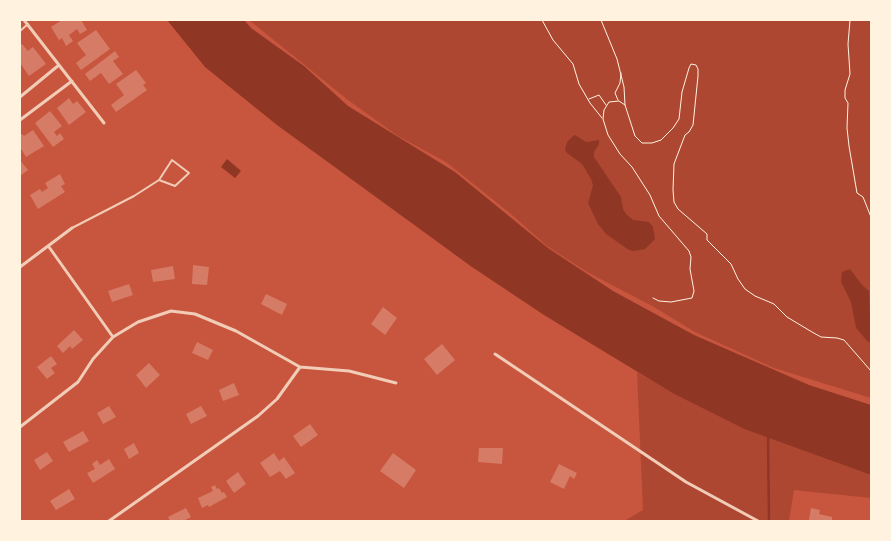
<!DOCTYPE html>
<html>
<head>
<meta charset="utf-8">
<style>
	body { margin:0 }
	#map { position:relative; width:891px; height:541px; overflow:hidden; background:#c8553d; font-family:"Space Grotesk",sans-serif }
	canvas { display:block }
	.frame { position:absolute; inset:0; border:21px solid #fff3e0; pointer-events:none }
</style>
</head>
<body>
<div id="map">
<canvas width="891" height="541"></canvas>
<div class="frame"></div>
</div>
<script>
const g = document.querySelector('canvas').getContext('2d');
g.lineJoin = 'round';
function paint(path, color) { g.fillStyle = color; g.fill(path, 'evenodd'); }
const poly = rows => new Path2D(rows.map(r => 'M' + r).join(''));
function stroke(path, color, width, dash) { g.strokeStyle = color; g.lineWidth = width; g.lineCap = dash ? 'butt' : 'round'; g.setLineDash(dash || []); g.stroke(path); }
paint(poly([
	[249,20,871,20,871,398,774,368,695,332,654,307,587,272,547,246,511,214,446,162,398,136,348,100],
	[637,372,674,394,744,429,871,475,871,498,794,490,789,521,624,521,643,510]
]), '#ae4732');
paint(poly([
	[167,20,244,20,251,28,304,66,348,106,455,172,548,248,613,291,694,335,809,385,871,405,871,475,744,429,674,394,544,315,472,267,277,125,205,67],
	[575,135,586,142,599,140,599,144,594,152,594,157,621,197,623,209,626,214,633,220,649,222,653,227,655,239,645,249,634,251,629,250,606,234,598,224,588,203,593,185,591,179,582,164,567,153,565,150,567,142,573,136],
	[227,159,241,171,235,178,221,167],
	[850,269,862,285,869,291,871,341,868,342,856,328,851,302,841,282,842,272]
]), '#8f3625');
stroke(poly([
	[769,521,768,438,770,436]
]), '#8f3625', 2.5);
paint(poly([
	[62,20,81,20,87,30,80,34,77,29,69,35,73,41,66,46,62,38,59,40,51,27],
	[96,30,110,49,81,70,76,63,86,55,77,43],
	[22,44,28,51,33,47,46,64,29,76,20,63,20,45],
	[115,51,119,57,113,61,123,74,109,84,101,73,90,81,85,74],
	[136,70,146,83,143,85,147,90,116,112,111,105,124,95,116,84],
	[69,98,73,104,77,101,86,112,69,125,57,108],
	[50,111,62,126,54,132,57,136,60,133,64,139,53,147,35,123],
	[33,130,44,146,26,157,20,147,20,135,22,134,24,136],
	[20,160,28,170,20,176],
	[60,174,65,184,61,186,65,192,38,209,30,195,40,189,42,192,48,188,45,183],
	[193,265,209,267,207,285,192,284],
	[173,266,175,279,153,282,151,270],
	[129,284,133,295,112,302,108,291],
	[266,294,287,304,282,315,261,304],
	[383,307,397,318,385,335,371,324],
	[74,330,83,340,72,349,70,346,63,353,57,346],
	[197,342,213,350,208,360,192,353],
	[442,344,455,360,437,375,424,359],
	[51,356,57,364,51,368,55,373,47,379,37,367],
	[149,363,160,375,146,388,136,375],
	[234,383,239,395,223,401,219,390],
	[109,406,116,417,103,424,97,413],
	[201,406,207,416,191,424,186,414],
	[310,424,318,435,301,447,293,436],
	[83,431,89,441,69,452,63,442],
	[134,443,139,453,129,459,124,449],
	[479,448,503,448,502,464,478,462],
	[47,452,53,461,40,470,34,460],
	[274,453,279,461,284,457,295,473,286,479,280,471,270,477,260,463],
	[393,453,416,470,404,488,380,471],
	[109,459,115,469,93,483,87,473,95,469,92,464,97,460,100,465],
	[559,464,577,473,574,479,570,476,564,489,550,482],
	[238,472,246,484,234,493,226,481],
	[215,485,217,489,219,488,222,493,224,492,227,497,209,507,208,505,202,508,198,498,213,491,211,487],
	[69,489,75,499,56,510,50,501],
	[186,508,191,517,183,521,170,521,168,517],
	[811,508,820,510,819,514,832,517,832,521,809,520]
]), '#d67c66');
stroke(poly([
	[542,20,553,40,573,64,579,84,590,103,602,118],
	[601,20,617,59,624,87,625,105,635,136,642,143,652,143,661,140,673,128,679,119,682,92,689,68,691,64,696,65,698,69,698,76,693,125,689,132,685,135,674,164,673,190,674,202,678,209,707,234,707,240,731,264,738,279,745,289,755,296,774,304,787,317,812,332,821,337,837,338,844,340,871,371],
	[850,20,848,44,850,74,845,90,845,98,848,103,847,128,849,146,857,193,863,197,871,217],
	[589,99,599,95,606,105],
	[618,100,615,93,620,83,621,73],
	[625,105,619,101,609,102,604,110,603,119,608,135,620,154,632,167,650,195,659,216,689,251,691,257,690,269,694,291,692,298,671,302,659,301,653,298]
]), '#fff3e0', 1);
stroke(poly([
	[20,31,28,24],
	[72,228,134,196,159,180,175,186,189,173,172,160,159,180]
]), '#f1ccb7', 2);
stroke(poly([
	[24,20,104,123],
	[20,97,59,65],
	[20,120,72,81],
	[49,247,113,337],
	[20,267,72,228],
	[495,354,686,482,758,521],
	[20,427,78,382,93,359,113,337,138,322,171,311,195,314,236,331,300,367,349,371,396,383],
	[109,521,258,416,277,399,300,367]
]), '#f1ccb7', 3);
</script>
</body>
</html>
